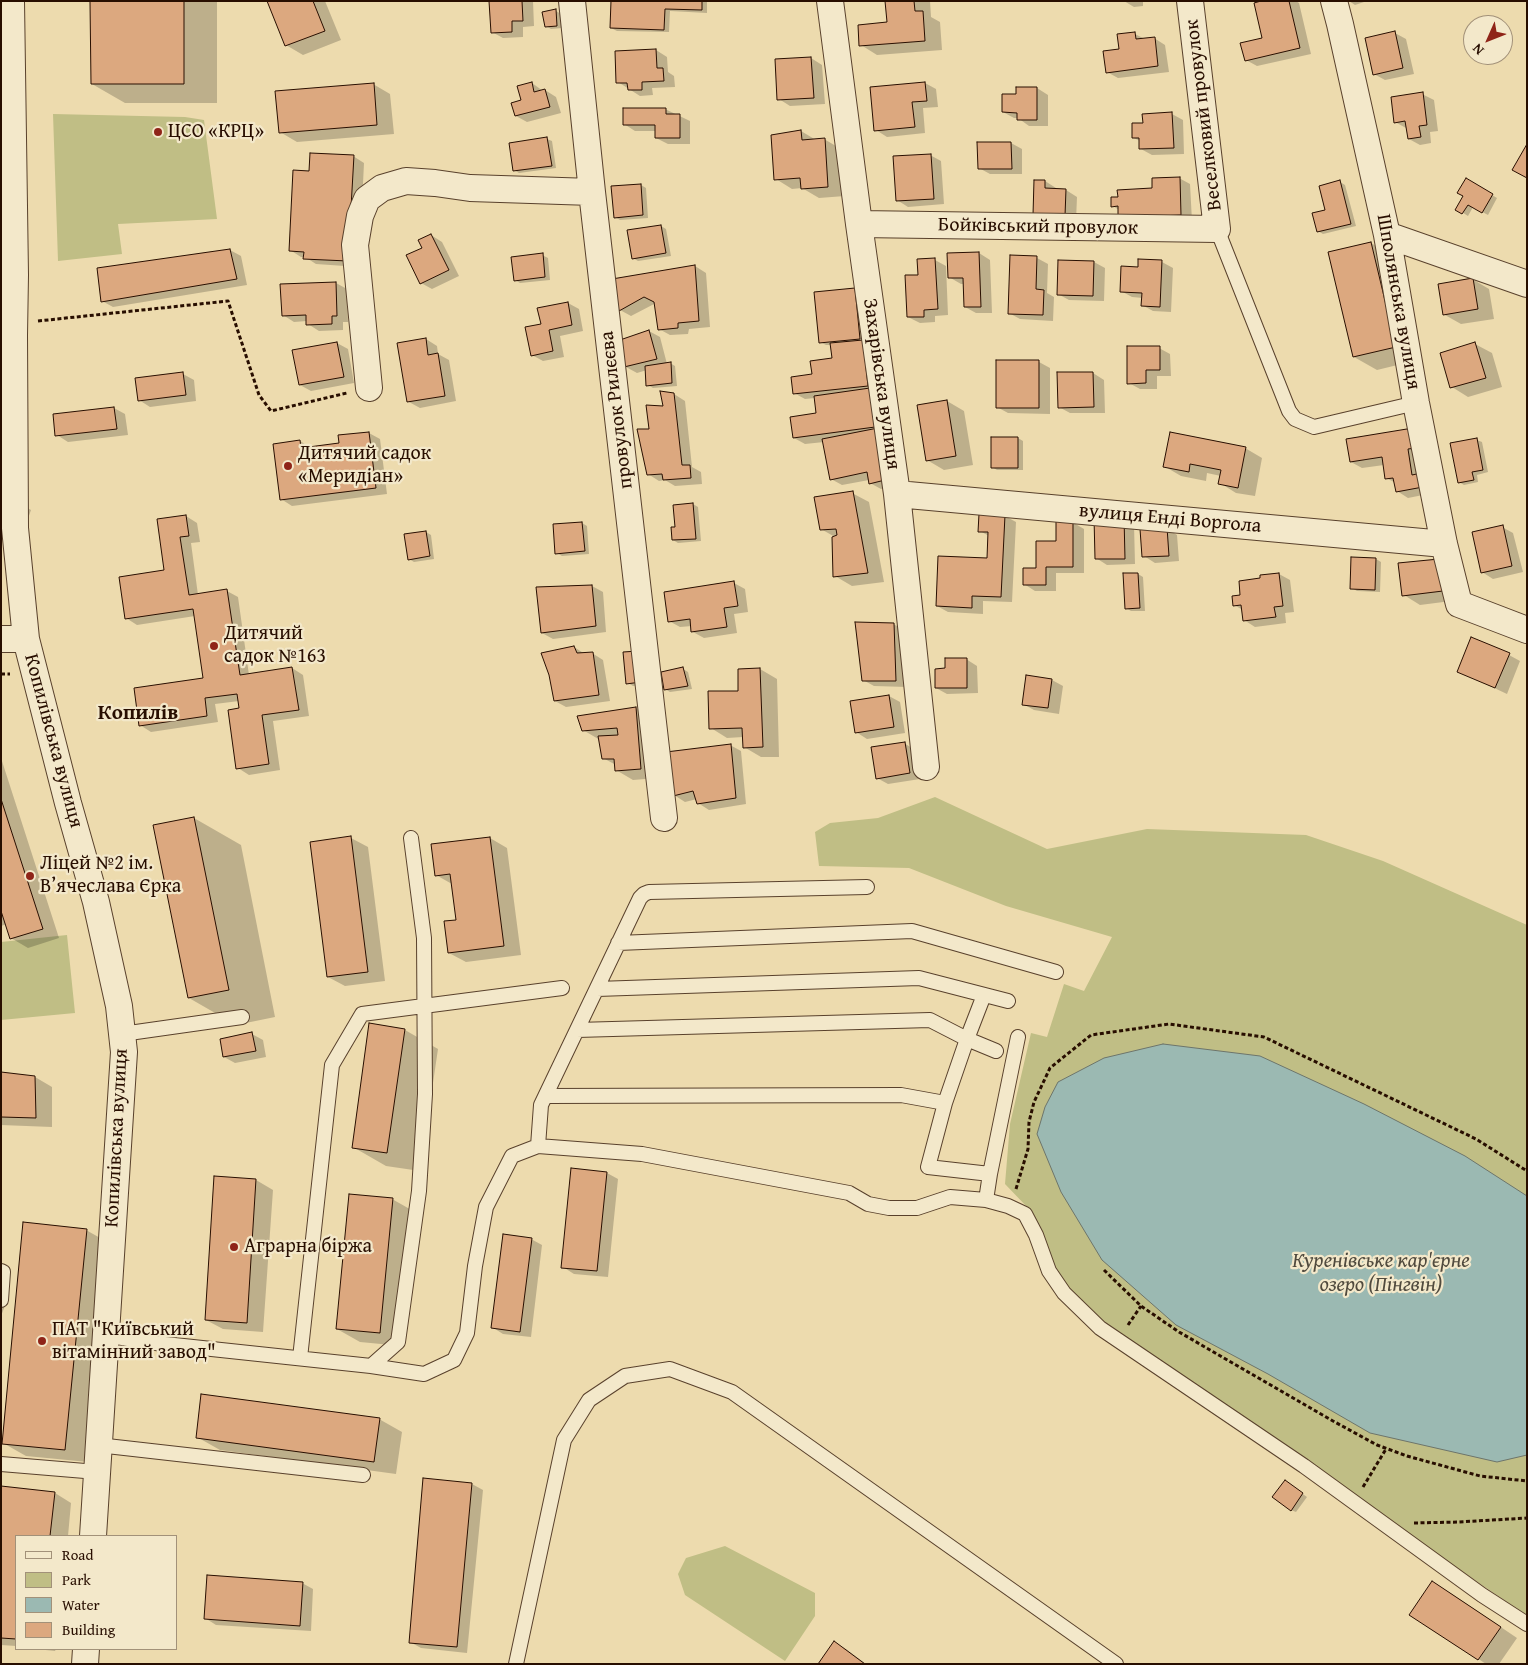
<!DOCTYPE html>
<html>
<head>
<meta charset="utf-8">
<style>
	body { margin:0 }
	#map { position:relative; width:1528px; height:1665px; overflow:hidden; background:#eddbae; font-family:"Gentium Book Plus",serif }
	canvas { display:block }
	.frame { position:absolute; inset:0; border:2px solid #280e00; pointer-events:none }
	.legend { position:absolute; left:15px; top:1535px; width:162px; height:115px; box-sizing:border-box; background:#f3e8ca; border:1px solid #a29179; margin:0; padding:6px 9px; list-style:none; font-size:15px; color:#280e00 }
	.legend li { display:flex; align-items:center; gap:10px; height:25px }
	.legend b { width:25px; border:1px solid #a29179 }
	.north { position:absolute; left:1463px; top:15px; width:50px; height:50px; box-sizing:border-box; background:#f3e8ca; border:1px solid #a29179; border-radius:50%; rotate:226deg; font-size:14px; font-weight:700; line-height:20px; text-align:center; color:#280e00 }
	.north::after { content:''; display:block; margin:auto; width:18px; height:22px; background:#8f2418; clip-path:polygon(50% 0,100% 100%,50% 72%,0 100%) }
</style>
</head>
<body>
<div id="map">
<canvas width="1528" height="1665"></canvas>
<div class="frame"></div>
<ul class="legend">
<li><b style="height:6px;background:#f3e8ca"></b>Road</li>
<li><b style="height:14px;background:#c0be85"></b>Park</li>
<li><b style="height:14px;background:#9bb9b2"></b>Water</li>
<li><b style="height:14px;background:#dca87f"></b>Building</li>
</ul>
<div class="north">N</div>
</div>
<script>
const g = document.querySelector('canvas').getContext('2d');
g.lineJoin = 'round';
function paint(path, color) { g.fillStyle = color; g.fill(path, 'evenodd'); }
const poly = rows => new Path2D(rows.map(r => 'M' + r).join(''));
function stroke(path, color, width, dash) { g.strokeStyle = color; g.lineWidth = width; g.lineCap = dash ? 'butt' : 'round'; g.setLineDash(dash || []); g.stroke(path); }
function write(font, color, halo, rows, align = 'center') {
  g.font = font + ' "Gentium Book Plus",serif'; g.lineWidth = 4.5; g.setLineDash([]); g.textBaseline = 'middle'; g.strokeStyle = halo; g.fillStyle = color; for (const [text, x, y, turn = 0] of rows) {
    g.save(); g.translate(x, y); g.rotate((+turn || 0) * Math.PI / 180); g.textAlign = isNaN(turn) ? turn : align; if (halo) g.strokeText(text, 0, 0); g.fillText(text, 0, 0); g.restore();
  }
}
paint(poly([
	[53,114,185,117,204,120,217,219,118,224,122,254,58,261],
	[935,797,1047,849,1147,829,1306,835,1383,861,1527,925,1527,1616,1103,1325,1062,1286,1028,1208,1005,1184,1010,1124,1031,1033,1047,1037,1064,984,1084,991,1112,937,1006,906,909,868,819,866,815,832,830,823,878,818],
	[67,935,75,1013,1,1020,1,942],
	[725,1546,815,1593,815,1616,785,1661,685,1595,678,1574,686,1558]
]), '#c0be85');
const water = poly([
	[1163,1044,1260,1056,1364,1104,1465,1156,1527,1196,1527,1455,1497,1462,1370,1433,1268,1374,1176,1325,1102,1260,1061,1192,1037,1134,1045,1107,1058,1082,1104,1058,1163,1044]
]);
paint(water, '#9bb9b2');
stroke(water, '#6d756b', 1);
paint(poly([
	[91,1,217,1,217,103,125,103,92,84],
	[269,1,325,1,341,40,303,55,286,45],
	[491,1,533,1,534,26,523,27,523,37,503,38,492,32],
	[612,1,707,1,707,13,670,11,669,32,617,31,611,28],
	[887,1,930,1,931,17,940,22,942,50,877,55,861,45,888,24],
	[1124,1,1143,1,1143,6,1134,7],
	[1267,1,1296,1,1299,3,1311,54,1257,66,1246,60,1264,39],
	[1349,1,1367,1,1355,5],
	[556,11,561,14,562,28,551,29,546,26],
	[1395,33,1406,39,1414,74,1385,80,1374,74],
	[1135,34,1145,39,1154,38,1165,45,1169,72,1118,78,1107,72,1120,50],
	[656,50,667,57,668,72,674,76,675,87,652,88,653,95,640,96,618,82],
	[811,58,822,65,825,104,790,106,779,99,776,60],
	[532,83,543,91,545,90,556,97,561,113,527,122,516,116],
	[925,83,936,89,938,107,923,108,925,133,887,137,876,130],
	[373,84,390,94,394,134,297,142,280,132],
	[1037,88,1048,95,1048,126,1029,126,1018,118,1014,118,1003,112,1018,96],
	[1422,94,1434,100,1438,131,1430,132,1431,143,1420,145,1409,139,1406,128,1395,122],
	[665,109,690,121,690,144,668,144,656,138,656,131,635,131,624,124],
	[1172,114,1183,120,1184,154,1152,155,1141,149,1140,141,1134,138,1144,124],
	[801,131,816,140,824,139,841,149,845,196,819,198,802,188,792,189,776,179],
	[547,139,552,141,556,168,519,173,514,170],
	[1011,143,1022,149,1022,174,990,174,979,168],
	[930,155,941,161,944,204,908,207,897,200],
	[353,156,364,163,359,267,316,264,305,257,301,257,290,250,310,172],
	[1179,178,1190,184,1192,221,1119,210,1113,206],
	[1466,180,1497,198,1488,215,1473,207,1468,216,1457,209,1464,196],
	[1036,181,1045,181,1056,188,1056,190,1066,190,1077,197,1076,221,1045,220],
	[1340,182,1345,185,1356,226,1323,234,1318,231],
	[641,185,646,188,648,218,620,220,615,217],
	[661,226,666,229,671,256,638,261,633,258],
	[431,235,442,242,459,276,432,289,421,283,423,249],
	[1371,243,1393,256,1418,360,1377,370,1354,357],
	[230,250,241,256,247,285,113,307,102,301],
	[979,253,990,260,992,313,976,313,965,307,964,284,961,284,949,277,949,254],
	[542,255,548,258,550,280,520,283,515,280],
	[1037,258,1048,264,1047,293,1054,297,1053,321,1020,319,1009,313],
	[918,260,935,260,946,266,948,315,935,316,935,322,920,323,908,317,919,276],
	[1094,262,1105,268,1104,301,1069,300,1058,294],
	[1162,262,1173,268,1171,312,1153,311,1142,305,1143,298,1132,297,1121,291,1139,268],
	[695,266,706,273,710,327,689,329,688,334,670,335,659,329,656,303,631,316,620,310,614,280],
	[1472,279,1489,289,1494,319,1461,324,1445,315],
	[336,283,347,289,348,322,343,322,343,330,319,331,308,324,307,321,294,322,283,315],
	[855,289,900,485,881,489,870,483,869,480,842,485,831,479,824,442,805,444,794,438,817,414,815,398,805,399,794,393,834,360,832,345,826,345,820,342],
	[869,395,877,433,875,434],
	[568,303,579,309,583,331,560,336,564,357,543,361,532,355,542,325],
	[649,331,660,337,667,364,670,363,675,366,677,386,653,388,648,385,647,370,637,373,626,367],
	[426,339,437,346,438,354,449,360,456,401,420,408,409,402],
	[337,343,348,349,354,383,311,391,300,385],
	[1475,344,1492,353,1502,387,1468,397,1452,387],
	[1159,348,1170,354,1171,376,1157,376,1157,389,1140,389,1129,383],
	[1039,362,1050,368,1050,414,1008,413,997,407],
	[1093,373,1104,380,1105,413,1070,413,1059,407,1058,374],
	[183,374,194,380,196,401,150,407,139,400],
	[674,394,685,401,692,467,701,472,702,484,675,486,665,480,659,481,648,474,650,431],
	[947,401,964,411,973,465,944,470,927,460],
	[114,408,125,414,128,435,68,442,57,435],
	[1412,429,1433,493,1408,498,1397,491,1396,483,1386,478,1384,465,1362,468,1351,462],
	[369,433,380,439,387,494,292,506,281,499,300,441,311,448,340,444],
	[1018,438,1023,441,1023,470,997,470,992,467],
	[1477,440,1482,442,1488,472,1477,475,1478,482,1464,485,1459,482],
	[1245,448,1262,458,1255,496,1236,493,1220,483,1221,476,1207,473,1206,481,1181,476,1164,466],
	[1,493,31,510,22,536,3,529,1,535],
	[852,493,869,502,884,582,852,586,835,576,835,537,821,529],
	[693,504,698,507,701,541,678,543,673,540,676,528,675,506],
	[186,516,197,523,200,542,191,543,198,595,227,591,238,597,249,675,292,668,303,675,309,716,273,721,280,770,249,775,238,768,239,701,215,704,218,722,151,732,140,725,204,679,195,616,137,625,126,618,166,571],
	[1005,516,1016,522,1012,602,983,601,983,614,948,612,937,606,988,560,989,536,980,531],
	[1096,518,1134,524,1135,564,1107,565,1096,558],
	[1072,522,1084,529,1084,573,1056,573,1056,591,1035,591,1024,584],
	[582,523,587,526,589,554,562,556,557,553,555,525],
	[1502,527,1513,533,1523,572,1493,579,1482,572],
	[1166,528,1177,535,1179,561,1155,563,1144,556],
	[426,532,431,535,434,559,414,562,409,559],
	[1376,559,1381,562,1380,592,1357,591,1352,588],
	[1400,565,1459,600,1420,605,1404,595],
	[1138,574,1143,577,1145,611,1131,611,1126,608],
	[1279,574,1290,580,1294,612,1285,613,1286,623,1255,627,1244,620,1243,610,1234,605,1241,596,1262,580,1261,576],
	[734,583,745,589,748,612,734,614,737,633,704,638,693,632,692,626,680,627,669,621],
	[592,586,603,592,606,632,553,639,542,633],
	[893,624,905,630,907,687,874,686,863,680],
	[1472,639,1509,655,1520,661,1507,694,1458,671],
	[574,647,585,654,592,653,603,660,610,701,566,707,555,701,551,675],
	[638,652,646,685,633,686,628,683],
	[966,659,977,666,978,693,947,694,936,688,947,670],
	[683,669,688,672,692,689,670,692,665,689],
	[760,669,777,679,779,757,761,757,744,747,743,737,727,738,711,728,740,692,739,670],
	[1027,676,1052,680,1063,686,1059,714,1034,710,1023,704],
	[889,696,900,702,905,733,867,739,856,732],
	[636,708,653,718,657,778,633,780,616,770,616,765,603,758,600,740,583,730],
	[904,743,915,750,920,779,888,784,877,778],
	[730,745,741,751,746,804,709,810,698,803,697,799,685,802,674,795],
	[1,758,59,938,28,948,11,938,7,924,1,926],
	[194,818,241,845,275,1017,236,1025,189,998],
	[351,838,368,847,385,981,345,986,328,977],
	[490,838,507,848,521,955,466,962,449,953,457,921,452,884,436,875],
	[405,1030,438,1049,420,1171,386,1166,353,1147],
	[252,1034,263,1040,266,1057,235,1063,224,1057],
	[1,1073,35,1077,52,1087,52,1127,1,1125],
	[607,1173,618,1179,608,1277,574,1274,563,1267],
	[256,1180,273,1190,263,1332,223,1329,206,1320],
	[392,1199,415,1212,402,1346,360,1342,337,1329],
	[86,1230,109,1243,88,1462,26,1456,3,1443],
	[531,1239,542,1245,531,1337,503,1334,492,1327],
	[1,1295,8,1298,1,1316],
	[379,1419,402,1432,396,1474,220,1450,197,1437],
	[472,1484,483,1490,467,1653,421,1648,410,1642],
	[1290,1485,1307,1497,1296,1512,1291,1510],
	[1,1487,55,1493,71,1503,68,1536,16,1536,16,1646,1,1645],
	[302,1583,313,1589,311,1631,216,1625,205,1618],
	[1449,1592,1517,1638,1499,1664,1486,1664,1411,1614],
	[835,1643,846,1649,866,1664,819,1664],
	[36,1649,56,1649,55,1651]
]), '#0003');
const building = poly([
	[90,1,184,1,184,84,91,84,90,1],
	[267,1,313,1,325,31,285,46,267,1],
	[489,1,522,1,523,21,512,21,512,32,491,33,489,1],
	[611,1,702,1,702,10,665,9,664,30,610,28,611,1],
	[885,1,914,1,915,11,923,11,925,41,859,46,858,25,887,22,885,1],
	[1261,1,1289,1,1300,48,1245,61,1240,43,1262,38,1254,3,1261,1],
	[556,9,557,26,545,27,542,12,556,9],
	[1395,31,1403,68,1373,75,1365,38,1395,31],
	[1135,32,1136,39,1155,37,1158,66,1106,73,1103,51,1119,49,1117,34,1135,32],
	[656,49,657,68,663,68,664,81,642,82,642,90,628,90,627,83,616,83,615,51,656,49],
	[811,57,814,98,777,100,775,59,811,57],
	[532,82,534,92,545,89,550,107,515,116,511,103,521,100,517,86,532,82],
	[925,82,927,101,912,102,915,127,874,131,870,87,925,82],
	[374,83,377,125,279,133,275,91,374,83],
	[1016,87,1037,87,1037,120,1017,120,1017,113,1002,112,1002,94,1016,94,1016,87],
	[1423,92,1427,125,1419,126,1421,137,1408,139,1405,121,1394,123,1391,97,1423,92],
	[623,108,666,108,666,114,680,114,680,138,655,138,655,125,623,125,623,108],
	[1172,112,1174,148,1139,149,1139,138,1132,138,1132,123,1143,123,1142,114,1172,112],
	[801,130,802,140,825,138,828,187,801,189,800,178,774,180,771,135,801,130],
	[547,137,552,166,513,171,509,143,547,137],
	[977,142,1011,142,1012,169,978,169,977,142],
	[1527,144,1527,178,1512,170,1527,144],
	[310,153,354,155,348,261,303,259,304,252,289,251,293,170,309,171,310,153],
	[931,154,934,199,896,201,893,156,931,154],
	[1180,177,1181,215,1118,218,1118,206,1111,207,1111,197,1118,197,1117,190,1152,188,1152,178,1180,177],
	[1466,178,1493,194,1482,213,1468,205,1462,214,1455,210,1463,196,1457,193,1466,178],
	[1034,180,1045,180,1045,188,1066,189,1065,216,1033,215,1034,180],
	[1340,180,1351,224,1317,232,1312,213,1325,210,1319,186,1340,180],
	[641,184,643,215,614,218,611,186,641,184],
	[661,225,666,253,632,259,627,230,661,225],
	[431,234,449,270,420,284,406,255,422,248,418,240,431,234],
	[1371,242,1396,347,1353,357,1328,252,1371,242],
	[230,249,237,279,101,302,97,268,230,249],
	[979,252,981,307,964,307,963,278,948,278,947,253,979,252],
	[543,253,545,277,514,281,511,257,543,253],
	[1010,255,1037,256,1036,289,1044,290,1043,315,1008,314,1010,255],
	[935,258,938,309,924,310,924,317,907,317,905,275,918,275,917,259,935,258],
	[1138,259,1162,260,1160,307,1141,306,1142,293,1120,292,1121,266,1138,267,1138,259],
	[1058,260,1094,261,1093,296,1057,295,1058,260],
	[695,265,699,321,678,323,678,328,658,330,654,302,644,297,619,311,612,279,695,265],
	[1473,278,1478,309,1443,315,1438,284,1473,278],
	[336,282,337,316,332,316,332,324,306,325,306,315,282,316,280,284,336,282],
	[855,288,860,339,819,343,814,292,855,288],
	[568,302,572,325,549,330,553,351,531,356,525,327,541,324,537,308,568,302],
	[649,330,657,359,624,367,617,341,649,330],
	[426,338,428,355,438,353,445,396,407,402,397,343,426,338],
	[863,340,868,386,793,394,791,377,812,374,810,361,832,358,830,343,863,340],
	[337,342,344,377,299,385,292,350,337,342],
	[1475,342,1486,378,1450,388,1440,353,1475,342],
	[1127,346,1160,346,1160,370,1146,370,1146,383,1127,384,1127,346],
	[996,360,1039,360,1039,408,996,408,996,360],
	[671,362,672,383,646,386,645,366,671,362],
	[183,372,186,395,138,401,135,378,183,372],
	[1057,372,1093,372,1094,407,1058,408,1057,372],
	[870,388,875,427,793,438,790,417,816,413,814,396,870,388],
	[660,391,674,393,682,465,690,465,691,478,663,480,662,474,647,475,637,429,649,429,646,405,663,406,660,391],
	[947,400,956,456,926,461,917,405,947,400],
	[114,407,117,429,55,436,53,414,114,407],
	[878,428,889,479,869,484,867,472,830,480,822,439,878,428],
	[1413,428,1416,448,1408,449,1412,475,1421,473,1423,487,1396,492,1393,478,1385,479,1382,457,1350,462,1346,439,1413,428],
	[369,432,376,488,280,500,273,444,300,440,301,448,339,443,338,435,369,432],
	[1170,432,1246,447,1238,488,1218,484,1221,470,1190,464,1189,472,1163,467,1170,432],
	[991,437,1018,437,1018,468,991,468,991,437],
	[1477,438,1483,470,1472,472,1474,480,1458,483,1450,443,1477,438],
	[853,491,868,573,833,577,832,537,837,535,836,529,820,530,814,497,853,491],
	[693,503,696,539,672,540,671,527,675,527,673,505,693,503],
	[979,514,1005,515,1001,597,972,596,972,608,936,606,938,556,987,558,988,532,978,532,979,514],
	[186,515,189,536,180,537,189,595,227,589,240,675,292,667,299,710,262,715,269,764,236,769,228,710,239,708,237,694,205,698,207,716,139,726,134,688,203,678,193,609,125,619,119,577,164,570,157,519,186,515],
	[1094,517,1124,517,1125,559,1095,559,1094,517],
	[1056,521,1073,521,1073,567,1046,567,1046,585,1023,585,1023,568,1036,568,1036,541,1056,541,1056,521],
	[582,522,585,551,555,554,553,524,582,522],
	[1503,525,1512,566,1481,573,1472,532,1503,525],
	[1167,527,1169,556,1142,557,1140,529,1167,527],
	[426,531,430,556,408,560,404,534,426,531],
	[1351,557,1376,558,1375,590,1350,589,1351,557],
	[1439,559,1443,591,1402,596,1398,563,1439,559],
	[1123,573,1138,573,1140,608,1125,609,1123,573],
	[1279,573,1283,606,1274,607,1276,617,1243,621,1241,605,1233,606,1232,596,1240,595,1239,581,1260,578,1260,575,1279,573],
	[734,581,738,606,724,608,727,627,691,632,690,619,668,622,664,592,734,581],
	[592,585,596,626,541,633,536,587,592,585],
	[855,622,894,623,896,681,862,681,855,622],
	[1471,637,1510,653,1495,688,1457,672,1471,637],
	[574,646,577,653,593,652,599,695,554,701,549,675,541,653,574,646],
	[638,651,641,682,626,684,623,652,638,651],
	[945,658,967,658,967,688,935,688,935,669,945,668,945,658],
	[683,667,688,686,664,690,661,672,683,667],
	[760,668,763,747,743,748,742,728,709,729,708,691,738,691,738,669,760,668],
	[1026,675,1052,679,1048,708,1022,705,1026,675],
	[889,695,894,727,855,733,850,701,889,695],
	[636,707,641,769,615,771,614,759,602,759,598,736,618,735,617,728,582,731,577,716,636,707],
	[905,742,910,773,876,779,871,747,905,742],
	[731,744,736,798,697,804,693,791,673,796,666,752,731,744],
	[1,799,43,929,10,939,1,911,1,799],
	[194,817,229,990,188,998,153,825,194,817],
	[351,836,368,972,327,977,310,842,351,836],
	[490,837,504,946,448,953,444,921,456,920,450,874,435,876,431,844,490,837],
	[369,1023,405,1029,387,1153,352,1148,369,1023],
	[252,1032,256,1051,223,1057,220,1039,252,1032],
	[1,1072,35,1076,36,1118,1,1117,1,1072],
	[571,1168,607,1172,597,1271,561,1268,571,1168],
	[214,1176,256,1179,247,1323,205,1320,214,1176],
	[349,1194,393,1198,380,1333,336,1329,349,1194],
	[23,1222,87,1229,65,1450,2,1444,23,1222],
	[503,1234,532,1238,520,1332,491,1328,503,1234],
	[201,1394,380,1418,374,1462,196,1438,201,1394],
	[423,1478,472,1483,457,1647,409,1643,423,1478],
	[1285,1480,1303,1493,1291,1511,1272,1497,1285,1480],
	[1,1486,55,1492,50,1536,16,1536,16,1639,1,1638,1,1486],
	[207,1575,303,1582,300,1626,204,1619,207,1575],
	[1432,1581,1501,1627,1478,1660,1409,1615,1432,1581],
	[834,1641,865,1664,818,1664,834,1641]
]);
paint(building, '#dca87f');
stroke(building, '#280e00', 1);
const lane = poly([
	[1217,229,1289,411,1295,419,1314,427,1416,403],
	[618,943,912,931,1056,972],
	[597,989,919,978,1008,1001],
	[984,995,967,1039,945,1103,928,1167,990,1174,1018,1037],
	[577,1030,930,1020,967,1039,996,1051],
	[122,1034,242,1017],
	[546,1096,901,1095,945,1103],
	[538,1146,541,1105,640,898,644,894,649,892,867,887],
	[986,1200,990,1174],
	[1,1271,3,1272,1,1300],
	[105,1335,146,1342,371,1366,424,1374,454,1360,467,1333,475,1266,486,1207,512,1156,538,1146,642,1154,849,1193,868,1204,889,1208,917,1208,950,1197,986,1200,1008,1206,1025,1214,1036,1235,1049,1271,1064,1293,1100,1328,1304,1466,1482,1595,1527,1624],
	[300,1358,332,1065,362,1014,562,988],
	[371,1366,398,1342,419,1191,425,1094,424,938,411,838],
	[98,1445,363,1475],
	[1,1464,97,1472],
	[516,1664,564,1440,589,1400,625,1376,670,1369,732,1392,1116,1664]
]);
const street = poly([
	[11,1,15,275,14,335,15,528,26,639,68,803,96,902,119,1006,124,1052,93,1536],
	[572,1,592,192,664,818],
	[830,1,859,224,897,494,926,767],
	[1334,1,1340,24,1387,235,1416,403,1444,544,1459,604,1527,630],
	[859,224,1217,229,1190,1],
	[1387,235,1527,284],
	[369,388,355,245,360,216,367,199,382,188,406,181,435,183,470,188,592,192],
	[897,494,1444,544],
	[1,639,26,639],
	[85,1664,86,1649]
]);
stroke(lane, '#59412c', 16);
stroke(street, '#59412c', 28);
stroke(poly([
	[38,321,228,301,259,395,271,411,347,393],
	[1,674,10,674],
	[1016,1189,1028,1149,1029,1122,1034,1102,1050,1068,1091,1035,1169,1024,1264,1037,1476,1139,1527,1171],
	[1104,1270,1141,1306,1179,1332,1333,1421,1377,1445,1407,1456,1480,1476,1527,1481],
	[1128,1325,1141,1306],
	[1363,1487,1386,1449],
	[1414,1523,1459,1522,1527,1518]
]), '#280e00', 3, [4, 2.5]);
stroke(lane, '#f3e8ca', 14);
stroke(street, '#f3e8ca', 26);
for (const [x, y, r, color] of [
	[158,132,5,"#8f2418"],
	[288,466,5,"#8f2418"],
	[214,646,5,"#8f2418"],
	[30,876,5,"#8f2418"],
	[234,1247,5,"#8f2418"],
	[42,1341,5,"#8f2418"]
]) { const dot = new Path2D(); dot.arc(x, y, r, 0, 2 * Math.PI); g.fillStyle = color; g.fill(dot); stroke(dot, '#f3e8ca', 2); }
write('20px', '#280e00', '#f3e8ca', [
	["Веселковий провулок",1204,115,-97],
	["Бойківський провулок",1038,227,1],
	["Шполянська вулиця",1398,302,80],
	["Захарівська вулиця",881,384,82],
	["провулок Рилєєва",617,410,-97],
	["вулиця Енді Воргола",1170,519,5],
	["Копилівська вулиця",53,741,75],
	["Копилівська вулиця",117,1138,-87]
]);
write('20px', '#280e00', '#f3e8ca', [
	["ЦСО «КРЦ»",168,132],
	["Дитячий садок",298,454],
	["«Меридіан»",298,477],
	["Дитячий",224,634],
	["садок №163",224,657],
	["Ліцей №2 ім.",40,864],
	["В’ячеслава Єрка",40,887],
	["Аграрна біржа",244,1247],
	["ПАТ \"Київський",52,1330],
	["вітамінний завод\"",52,1353]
], 'left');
write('bold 21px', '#280e00', '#f3e8ca', [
	["Копилів",138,714]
]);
write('italic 21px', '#504a3e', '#f3e8ca', [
	["Куренівське кар'єрне",1381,1262],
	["озеро (Пінгвін)",1381,1286]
]);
</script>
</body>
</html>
